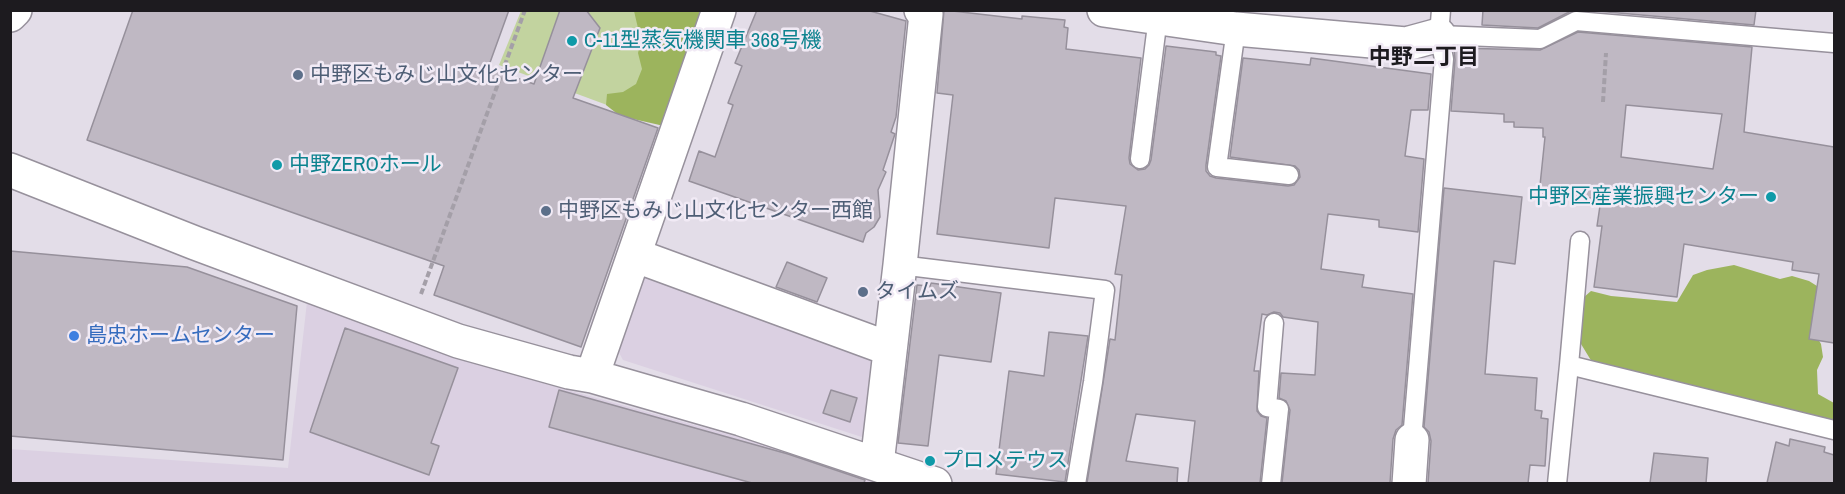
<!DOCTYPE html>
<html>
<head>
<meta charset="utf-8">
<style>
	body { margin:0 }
	#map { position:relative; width:1845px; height:494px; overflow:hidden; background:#e3dde8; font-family:"Archivo Narrow",sans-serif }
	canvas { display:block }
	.frame { position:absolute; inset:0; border:12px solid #1d1b1f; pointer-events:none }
</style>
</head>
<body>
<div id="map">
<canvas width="1845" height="494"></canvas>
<div class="frame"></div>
</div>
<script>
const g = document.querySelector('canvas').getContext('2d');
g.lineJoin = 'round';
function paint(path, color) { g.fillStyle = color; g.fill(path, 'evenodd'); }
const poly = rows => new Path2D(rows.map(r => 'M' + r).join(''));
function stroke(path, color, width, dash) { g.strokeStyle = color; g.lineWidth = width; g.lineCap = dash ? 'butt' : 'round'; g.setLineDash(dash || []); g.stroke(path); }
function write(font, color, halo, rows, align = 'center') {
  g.font = font + ' "Archivo Narrow","Noto Sans JP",sans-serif'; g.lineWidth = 5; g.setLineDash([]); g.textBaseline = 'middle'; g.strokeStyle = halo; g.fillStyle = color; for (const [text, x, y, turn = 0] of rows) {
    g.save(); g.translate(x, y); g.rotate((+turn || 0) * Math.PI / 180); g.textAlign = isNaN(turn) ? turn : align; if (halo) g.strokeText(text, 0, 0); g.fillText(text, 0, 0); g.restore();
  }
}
paint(poly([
	[642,272,877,351,865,438,623,360,617,349],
	[307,302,546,384,861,471,893,483,11,484,10,449,288,468]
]), '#dbd0e2');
paint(poly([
	[521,11,710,11,669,128,499,65]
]), '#c2d39f');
paint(poly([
	[634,11,710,11,664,126,620,116,606,105,607,94,623,92,636,84,642,69,638,53,641,41],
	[1734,265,1780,279,1792,276,1809,281,1817,286,1819,309,1814,332,1821,344,1823,357,1817,370,1818,394,1834,403,1834,423,1592,362,1581,344,1579,317,1583,298,1591,291,1611,296,1677,302,1693,275,1707,270]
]), '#9cb45d');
const building = poly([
	[133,10,509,10,488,68,534,84,560,10,586,10,600,28,573,98,658,128,581,347,434,295,444,266,87,140,133,10],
	[757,10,870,11,906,21,896,117,891,132,895,134,883,170,886,172,878,190,880,217,874,227,866,233,863,242,689,181,699,151,715,157,733,105,728,103,742,66,735,63,757,10],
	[944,10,1022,19,1022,16,1065,20,1064,27,1068,28,1066,49,1141,58,1129,158,1130,164,1138,170,1145,169,1149,165,1151,160,1166,46,1216,52,1216,55,1221,56,1206,165,1206,171,1210,176,1216,178,1288,186,1294,185,1300,177,1299,170,1295,166,1230,157,1243,58,1310,65,1311,58,1431,74,1428,110,1411,110,1405,156,1424,159,1418,232,1379,227,1379,220,1328,214,1321,269,1364,275,1362,287,1413,294,1402,425,1396,430,1393,439,1390,483,1282,483,1290,410,1286,401,1279,398,1281,373,1315,375,1318,322,1283,317,1280,313,1274,312,1267,315,1262,314,1254,371,1259,371,1257,411,1261,416,1267,418,1260,483,1188,483,1195,421,1136,414,1126,461,1178,468,1177,483,1087,483,1110,339,1115,340,1122,275,1115,274,1126,206,1055,198,1049,248,937,234,953,95,937,93,944,10],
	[1483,10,1573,10,1538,28,1482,25,1483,10],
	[1585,10,1756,10,1754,25,1585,10],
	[1578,32,1752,47,1744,132,1834,147,1834,343,1809,339,1819,274,1792,270,1793,262,1684,244,1677,297,1594,287,1602,226,1597,226,1601,199,1571,196,1559,199,1539,195,1545,137,1543,137,1543,128,1514,127,1514,122,1504,122,1504,114,1451,111,1455,60,1454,48,1540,50,1578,32],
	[1626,105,1722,114,1713,169,1621,157,1626,105],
	[1444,188,1522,197,1515,264,1494,261,1485,374,1537,378,1535,410,1542,411,1541,418,1548,419,1545,466,1530,465,1528,483,1428,483,1431,441,1429,432,1424,427,1444,188],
	[10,251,187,267,297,306,283,460,10,436,10,251],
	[787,262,827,278,817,302,776,287,787,262],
	[931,283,1001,293,991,362,939,355,928,446,898,443,917,285,930,286,931,283],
	[345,328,458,368,431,443,439,446,429,475,310,432,345,328],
	[1049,332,1088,336,1065,482,996,474,1009,371,1044,376,1049,332],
	[559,390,788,454,865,480,864,483,752,483,549,427,559,390],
	[831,390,857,398,850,422,823,413,831,390],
	[1790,439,1825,447,1824,452,1834,455,1834,483,1767,483,1776,442,1789,446,1790,439],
	[1654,453,1708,458,1706,483,1650,483,1654,453]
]);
paint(building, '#bfb8c3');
stroke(building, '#96909b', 1.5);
const lane = poly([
	[1236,29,1217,167,1289,175],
	[1439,35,1540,39,1576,21,1834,43],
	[1140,159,1158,17],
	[1580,241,1569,365,1834,430],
	[900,265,1105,290,1093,382,1076,484],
	[1412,440,1444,59,1439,35,1441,10],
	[1271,484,1279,409,1267,407,1274,323],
	[1557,484,1569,365]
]);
const street = poly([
	[1104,10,1236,29,1406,44,1439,35],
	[10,170,195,243,458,341,569,372,592,376,741,419,935,484],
	[634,255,890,349],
	[592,376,719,10],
	[877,464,900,265,926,14,921,10],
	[1409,484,1412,440]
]);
const secondary = poly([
	[10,15,15,10]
]);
stroke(lane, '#97919c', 21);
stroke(street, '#97919c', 36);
stroke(secondary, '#97919c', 36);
stroke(poly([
	[1603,102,1606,53],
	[421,294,525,10]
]), '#a49fa8', 4, [6, 3]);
stroke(lane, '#fff', 18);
stroke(street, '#fff', 33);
stroke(secondary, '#fff', 33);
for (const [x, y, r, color] of [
	[572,41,6,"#0f9aa8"],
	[298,75,6,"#5c6f8a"],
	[277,165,6,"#0f9aa8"],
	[1771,197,6,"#0f9aa8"],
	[546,211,6,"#5c6f8a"],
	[863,292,6,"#5c6f8a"],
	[74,336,6,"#3f7fe0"],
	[930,461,6,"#0f9aa8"]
]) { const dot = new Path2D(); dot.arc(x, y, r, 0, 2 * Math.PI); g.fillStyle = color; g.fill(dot); stroke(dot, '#f1eaf5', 2); }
write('21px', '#0d838f', '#f1eaf5', [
	["C-11型蒸気機関車 368号機",584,41],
	["中野ZEROホール",289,165],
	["中野区産業振興センター",1759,197,"right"],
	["プロメテウス",942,461]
], 'left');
write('21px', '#4e5e75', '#f1eaf5', [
	["中野区もみじ山文化センター",310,75],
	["中野区もみじ山文化センター西館",558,211],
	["タイムズ",875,292]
], 'left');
write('21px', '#366cbe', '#f1eaf5', [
	["島忠ホームセンター",86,336]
], 'left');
write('bold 22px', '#1d1b1f', '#f1eaf5', [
	["中野二丁目",1424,58]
]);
</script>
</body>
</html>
